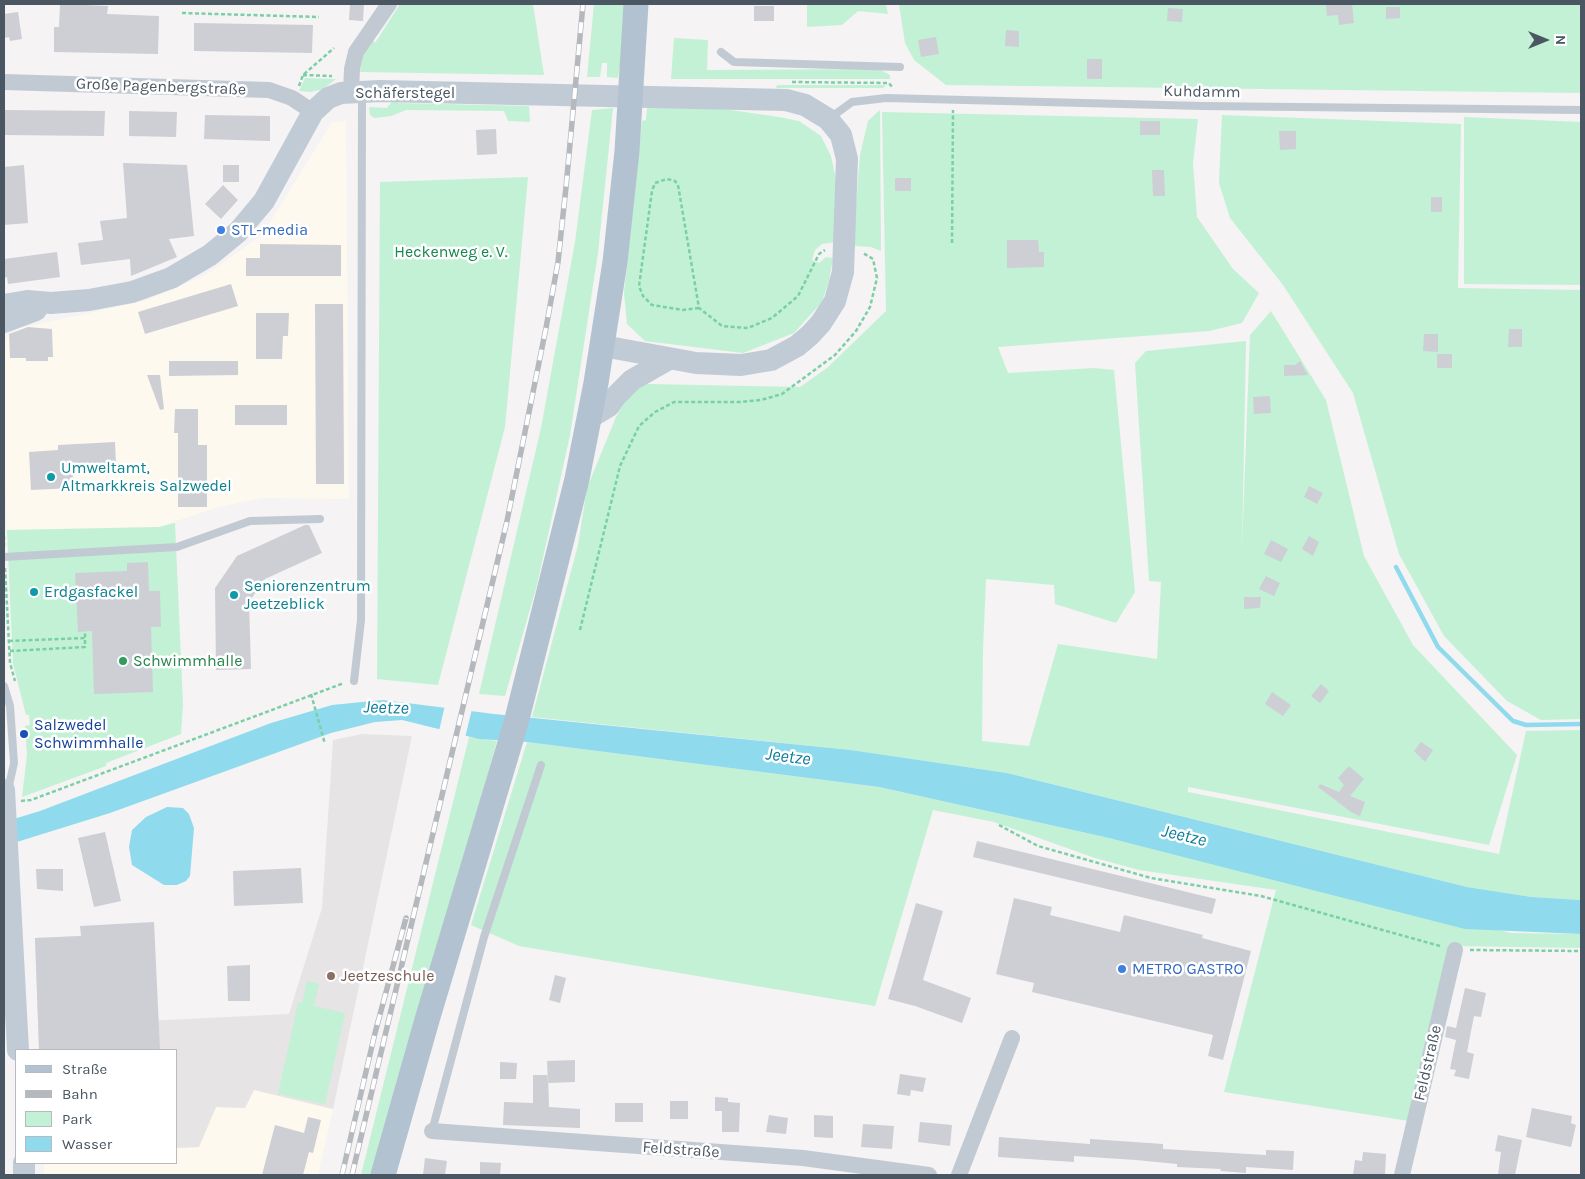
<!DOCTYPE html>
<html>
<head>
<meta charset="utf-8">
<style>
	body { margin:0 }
	#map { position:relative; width:1585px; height:1179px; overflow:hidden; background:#f5f3f3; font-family:Karla,sans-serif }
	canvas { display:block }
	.frame { position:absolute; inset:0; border:5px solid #4a5661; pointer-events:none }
	.legend { position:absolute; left:15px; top:1049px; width:162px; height:115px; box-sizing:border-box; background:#fff; border:1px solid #b7bbc0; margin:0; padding:6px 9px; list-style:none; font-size:15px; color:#4a5661 }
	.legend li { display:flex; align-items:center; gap:10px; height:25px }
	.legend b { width:25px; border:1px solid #b7bbc0 }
	.north { position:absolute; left:1520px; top:15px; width:50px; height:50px; -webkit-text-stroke:4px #fff; paint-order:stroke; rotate:90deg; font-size:14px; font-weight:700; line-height:20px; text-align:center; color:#4a5661 }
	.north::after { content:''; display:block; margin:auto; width:18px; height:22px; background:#4a5661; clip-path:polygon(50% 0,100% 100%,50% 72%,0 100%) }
</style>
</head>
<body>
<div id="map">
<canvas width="1585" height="1179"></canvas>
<div class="frame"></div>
<ul class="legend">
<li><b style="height:6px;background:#b3c2d1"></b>Straße</li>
<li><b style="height:6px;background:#b5b8bd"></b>Bahn</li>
<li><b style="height:14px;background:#c3f1d5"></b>Park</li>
<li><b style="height:14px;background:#90daee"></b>Wasser</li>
</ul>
<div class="north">N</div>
</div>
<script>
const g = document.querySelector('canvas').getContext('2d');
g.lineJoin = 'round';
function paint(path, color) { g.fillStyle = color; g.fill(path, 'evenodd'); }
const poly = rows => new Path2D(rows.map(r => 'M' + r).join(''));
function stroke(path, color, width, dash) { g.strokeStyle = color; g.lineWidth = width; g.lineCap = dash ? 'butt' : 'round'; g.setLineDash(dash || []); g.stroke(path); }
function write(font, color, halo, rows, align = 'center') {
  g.font = font + ' Karla,sans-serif'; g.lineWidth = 5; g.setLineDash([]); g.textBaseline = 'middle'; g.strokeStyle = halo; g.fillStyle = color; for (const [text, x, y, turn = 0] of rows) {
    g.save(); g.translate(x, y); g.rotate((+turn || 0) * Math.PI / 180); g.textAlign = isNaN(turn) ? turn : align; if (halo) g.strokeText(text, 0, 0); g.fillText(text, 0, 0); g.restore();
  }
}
paint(poly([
	[346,121,349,499,263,498,218,507,159,527,7,530,4,443,4,343,8,335,20,328,144,301,206,275,262,235,332,122],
	[254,1089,333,1109,318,1175,44,1175,44,1163,176,1163,176,1148,199,1147,216,1107,245,1108]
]), '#fdf9ef');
paint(poly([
	[363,734,412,736,333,1109,254,1090,245,1108,216,1107,199,1147,176,1148,176,1050,39,1050,35,938,81,936,85,1024,289,1014,322,908,333,740]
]), '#e6e4e5');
paint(poly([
	[400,4,533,4,544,75,360,72,363,56,372,39,375,43],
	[594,4,625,4,622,55,618,78,607,77,607,63,602,63,600,77,587,77],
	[807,4,886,4,888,14,858,11,842,25,807,27],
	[899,4,1581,4,1581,93,946,85,914,60,905,43],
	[674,38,708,40,707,70,879,69,890,75,890,79,671,79],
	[305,78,336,79,323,89,311,92,299,91],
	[777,85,886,85,883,88,776,88],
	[398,99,398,103,529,106,530,122,508,121,504,111,406,110,391,116,374,118,370,115,369,107,387,108,393,100],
	[647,107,717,108,779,117,799,121,821,136,831,156,838,189,836,242,822,244,815,250,812,260,819,263,826,257,833,258,829,281,822,302,794,333,743,353,645,341,627,324,624,293,642,121,646,120],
	[613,108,598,253,570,435,537,585,505,696,479,694,541,428,575,242,592,110],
	[880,110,881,251,871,247,855,246,855,217,860,155,868,121],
	[882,112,1198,119,1193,163,1197,217,1233,269,1259,293,1242,323,1209,331,998,347,1008,373,1094,368,1114,370,1135,592,1116,623,1055,604,1054,585,986,579,983,650,982,741,1029,746,1058,644,1157,659,1161,582,1149,581,1135,363,1146,351,1246,341,1242,548,1250,335,1271,311,1326,400,1364,556,1413,645,1517,755,1489,845,1188,787,1188,792,1499,854,1526,731,1581,730,1581,900,1532,897,1467,887,1007,773,851,750,532,717,578,545,587,488,616,417,631,391,647,384,800,387,827,368,886,311],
	[1222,115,1461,124,1458,288,1581,290,1581,719,1541,720,1507,701,1444,636,1399,554,1353,393,1283,285,1230,218,1219,183],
	[1464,117,1581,122,1581,285,1464,284],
	[528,177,505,427,438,685,377,679,380,182],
	[175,523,183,704,181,734,106,763,106,766,22,797,27,755,25,726,30,725,29,715,26,715,13,664,7,530,159,527],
	[469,737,497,741,375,1175,361,1175],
	[527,742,879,787,1109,838,1511,933,1581,934,1581,948,1457,946,1409,1121,1224,1092,1276,890,1139,870,1095,858,994,822,933,810,875,1006,519,946,471,925],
	[307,981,319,984,314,1006,345,1013,325,1104,278,1094,298,1003,302,1003]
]), '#c3f1d5');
paint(poly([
	[383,700,494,714,851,750,1007,773,1467,887,1532,897,1581,900,1581,934,1465,929,1109,838,879,787,527,742,479,739,402,720,375,722,331,733,110,813,4,846,4,822,40,811,271,723,332,705],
	[167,807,183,808,189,814,194,828,190,876,186,881,177,885,164,885,132,865,129,847,132,830,146,817]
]), '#90daee');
paint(poly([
	[445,705,472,709,465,738,439,731]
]), '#f5f3f3');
stroke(poly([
	[1396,567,1438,647,1513,721,1526,725,1581,724]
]), '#90daee', 4.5);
paint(poly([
	[60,4,108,6,107,14,159,16,158,54,54,52,54,27,59,27],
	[350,4,364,4,363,21,349,20],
	[1326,4,1352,4,1354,23,1339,25,1338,15,1327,16],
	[754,6,774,6,774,21,754,21],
	[1386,7,1400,7,1400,18,1386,19],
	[1168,8,1183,9,1182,22,1167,21],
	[18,12,22,39,10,41,9,37,4,38,4,14],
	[194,23,313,25,312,53,194,51],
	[1006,30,1019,31,1019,47,1005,46],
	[936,37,939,54,921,57,918,40],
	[1087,59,1102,59,1102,79,1087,79],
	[4,110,105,111,104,136,4,135],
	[129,111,177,112,176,137,129,136],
	[205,115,270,116,270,141,204,139],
	[1140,121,1160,121,1160,135,1140,135],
	[496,129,497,154,477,155,476,130],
	[1279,131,1296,131,1296,149,1280,150],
	[123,163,187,165,194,236,169,239,177,257,131,276,130,259,81,265,78,243,103,240,100,221,127,218],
	[24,165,28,223,4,225,4,167],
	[223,165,239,165,239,182,223,182],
	[1152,170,1164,170,1165,196,1153,196],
	[895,178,911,178,911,191,895,191],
	[223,185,238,200,221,219,205,204],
	[1431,197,1442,197,1442,212,1431,212],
	[1007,240,1038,240,1039,252,1044,252,1044,267,1007,268],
	[260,244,341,245,341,276,246,276,246,258,260,258],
	[57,252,60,277,8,284,7,277,4,278,4,259],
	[231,284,238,306,145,334,138,312],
	[315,304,343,304,344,484,316,484],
	[256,313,289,313,288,336,283,336,282,359,256,359],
	[28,327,52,329,53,357,48,357,48,361,26,361,26,358,10,358,9,334],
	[1509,329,1522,329,1522,347,1508,347],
	[1424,334,1438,334,1438,352,1423,351],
	[1437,354,1452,354,1452,368,1437,368],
	[169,361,238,361,238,375,169,376],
	[1300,361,1308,375,1284,376,1284,365,1295,365],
	[147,375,160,375,164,409,160,410],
	[1270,396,1271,413,1254,414,1253,397],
	[235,405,287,405,287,425,235,425],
	[175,409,198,409,198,445,207,445,207,507,178,507,178,433,174,433],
	[115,442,116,464,72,466,74,488,31,490,29,452,58,450,58,445],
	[1309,486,1323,493,1317,504,1304,497],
	[305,525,309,525,322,553,265,579,249,602,251,669,216,670,215,588,237,556],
	[1309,536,1319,542,1313,556,1302,549],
	[1271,540,1288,549,1281,562,1264,554],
	[148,562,149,591,160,591,161,627,151,627,153,692,94,694,92,631,78,632,75,573,127,571,127,563],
	[1266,576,1280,583,1274,596,1259,589],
	[1244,597,1261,597,1260,608,1244,609],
	[1321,684,1329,691,1320,703,1311,696],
	[1272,692,1291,705,1283,716,1265,704],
	[1421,742,1433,750,1425,762,1414,751],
	[1349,766,1364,779,1350,796,1365,802,1360,816,1351,812,1318,787,1320,784,1339,792,1344,785,1338,778],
	[105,832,121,901,94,907,78,838],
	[977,841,1216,899,1212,914,973,857],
	[301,868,303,903,234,906,233,871],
	[36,869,63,869,63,891,37,889],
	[1014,898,1052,907,1050,915,1120,932,1124,915,1203,935,1202,938,1251,951,1223,1060,1208,1056,1213,1035,1032,992,1034,983,996,974],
	[916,903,943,911,923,980,971,998,962,1023,915,1006,888,999],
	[154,922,160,1050,39,1050,35,938,81,936,80,926],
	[250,965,250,1001,228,1001,227,966],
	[555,975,566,978,560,1003,549,1000],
	[1465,988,1486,993,1481,1017,1474,1016,1467,1052,1474,1054,1469,1079,1454,1076,1456,1070,1450,1069,1456,1040,1445,1037,1447,1026,1456,1028],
	[575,1060,575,1082,548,1083,547,1061],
	[500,1062,517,1063,516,1079,500,1079],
	[900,1074,926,1078,923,1092,911,1090,910,1096,897,1094],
	[533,1075,548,1075,549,1107,580,1109,580,1128,503,1125,504,1102,533,1103],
	[715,1097,728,1098,728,1102,740,1103,739,1132,722,1132,722,1111,715,1111],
	[670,1101,688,1101,688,1119,670,1119],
	[615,1103,643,1103,643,1122,615,1122],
	[1532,1108,1572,1116,1571,1123,1576,1125,1571,1147,1526,1137],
	[769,1115,788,1118,786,1134,766,1132],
	[814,1115,833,1116,833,1138,814,1137],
	[308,1117,321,1120,313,1153,309,1152,303,1175,262,1175,275,1125,304,1133],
	[920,1122,952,1125,950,1146,918,1142],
	[863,1124,894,1126,892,1149,861,1147],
	[1498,1135,1522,1140,1515,1175,1498,1175,1501,1152,1495,1151],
	[999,1137,1090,1144,1090,1139,1163,1144,1163,1149,1266,1155,1266,1150,1294,1151,1293,1170,1246,1167,1246,1173,1220,1171,1221,1169,1177,1167,1177,1164,1136,1160,1074,1156,1074,1162,998,1157],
	[1363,1152,1386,1154,1385,1175,1353,1175,1355,1160,1362,1161],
	[425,1158,447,1161,445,1175,423,1175],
	[480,1162,501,1163,500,1175,480,1175]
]), '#cdcfd5');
stroke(poly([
	[182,13,319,17],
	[303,75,332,76],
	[792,82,889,83,892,87],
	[299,86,303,75,334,48],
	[952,243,953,110],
	[699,308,683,310,652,305,643,296,639,286,652,191,655,183,667,179,675,181,678,185,699,308,722,326,748,328,772,318,798,296,819,254,825,250],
	[4,536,4,547],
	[5,568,10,663,15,681],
	[580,630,620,466,639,426,655,412,674,402,740,402,761,400,782,394,835,355,856,331,870,307,877,278,873,259,863,253],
	[9,641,85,638],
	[10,651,85,647,85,632],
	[311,694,325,744],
	[21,801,31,800,344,683],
	[999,825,1038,846,1151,878,1261,896,1440,946],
	[1470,950,1581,951]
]), '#7ad0a6', 2.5, [4, 2.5]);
stroke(poly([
	[721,52,734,62,900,67],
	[830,118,852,102,886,98,1202,106,1581,110],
	[4,557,177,547,250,521,320,519],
	[354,681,361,620,362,93],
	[4,686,10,706,14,763,8,790],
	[432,1131,484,937,541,765]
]), '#c1cad2', 8);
stroke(poly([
	[4,82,269,90,292,98,313,112],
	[351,92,352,69,356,52,389,4],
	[432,1131,803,1158,929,1175],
	[959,1175,1012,1038],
	[1402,1175,1455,950]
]), '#c1cad2', 16);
stroke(poly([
	[4,305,27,301,51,303,89,300,132,292,171,278,210,255,238,232,264,201,313,112,328,98,341,93,380,91,786,100,805,105,828,119,841,135,847,159,843,272,835,301,821,323,810,335,797,346,771,360,741,365,696,363,603,346],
	[4,322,36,310],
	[589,418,609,406,616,396,632,380,669,359],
	[4,790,18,1050],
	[24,1163,24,1175]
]), '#c1cbd6', 22);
stroke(poly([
	[383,1175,427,1020,516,723,577,479,596,383,615,262,627,151,636,4]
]), '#b3c2d1', 25);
const rail = poly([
	[342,1175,375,1033,406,918],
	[352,1175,507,521,546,328,558,262,566,187,583,4]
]);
stroke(rail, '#b5b8bd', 5.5);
stroke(rail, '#fff', 4, [11]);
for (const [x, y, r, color] of [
	[221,230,5,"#3f7fe0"],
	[51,477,5,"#0f9aa8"],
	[34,592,5,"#0f9aa8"],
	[234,595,5,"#0f9aa8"],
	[123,661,5,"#2e9e5b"],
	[24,734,5,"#1a4fb4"],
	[1122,969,5,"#3f7fe0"],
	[331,976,5,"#8d6e63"]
]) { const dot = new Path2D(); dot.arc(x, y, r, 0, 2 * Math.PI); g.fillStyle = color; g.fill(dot); stroke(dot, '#fff', 2); }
write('16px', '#4a5661', '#fff', [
	["Große Pagenbergstraße",161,87,2],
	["Kuhdamm",1202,92,1],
	["Schäferstegel",405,93],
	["Feldstraße",1428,1063,-77],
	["Feldstraße",681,1150,4]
]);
write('16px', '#366cbe', '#fff', [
	["STL-media",231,230],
	["METRO GASTRO",1132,969]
], 'left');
write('16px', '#17864f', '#fff', [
	["Heckenweg e. V.",451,252]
]);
write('16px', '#0d838f', '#fff', [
	["Umweltamt,",61,468],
	["Altmarkkreis Salzwedel",61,486],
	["Seniorenzentrum",244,586],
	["Jeetzeblick",244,604],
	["Erdgasfackel",44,592]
], 'left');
write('16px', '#27864d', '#fff', [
	["Schwimmhalle",133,661]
], 'left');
write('16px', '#164399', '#fff', [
	["Salzwedel",34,725],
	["Schwimmhalle",34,743]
], 'left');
write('16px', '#785e54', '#fff', [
	["Jeetzeschule",341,976]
], 'left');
write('italic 18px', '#0c7c9b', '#fff', [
	["Jeetze",386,708,2],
	["Jeetze",788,757,7],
	["Jeetze",1184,836,13]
]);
</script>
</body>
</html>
